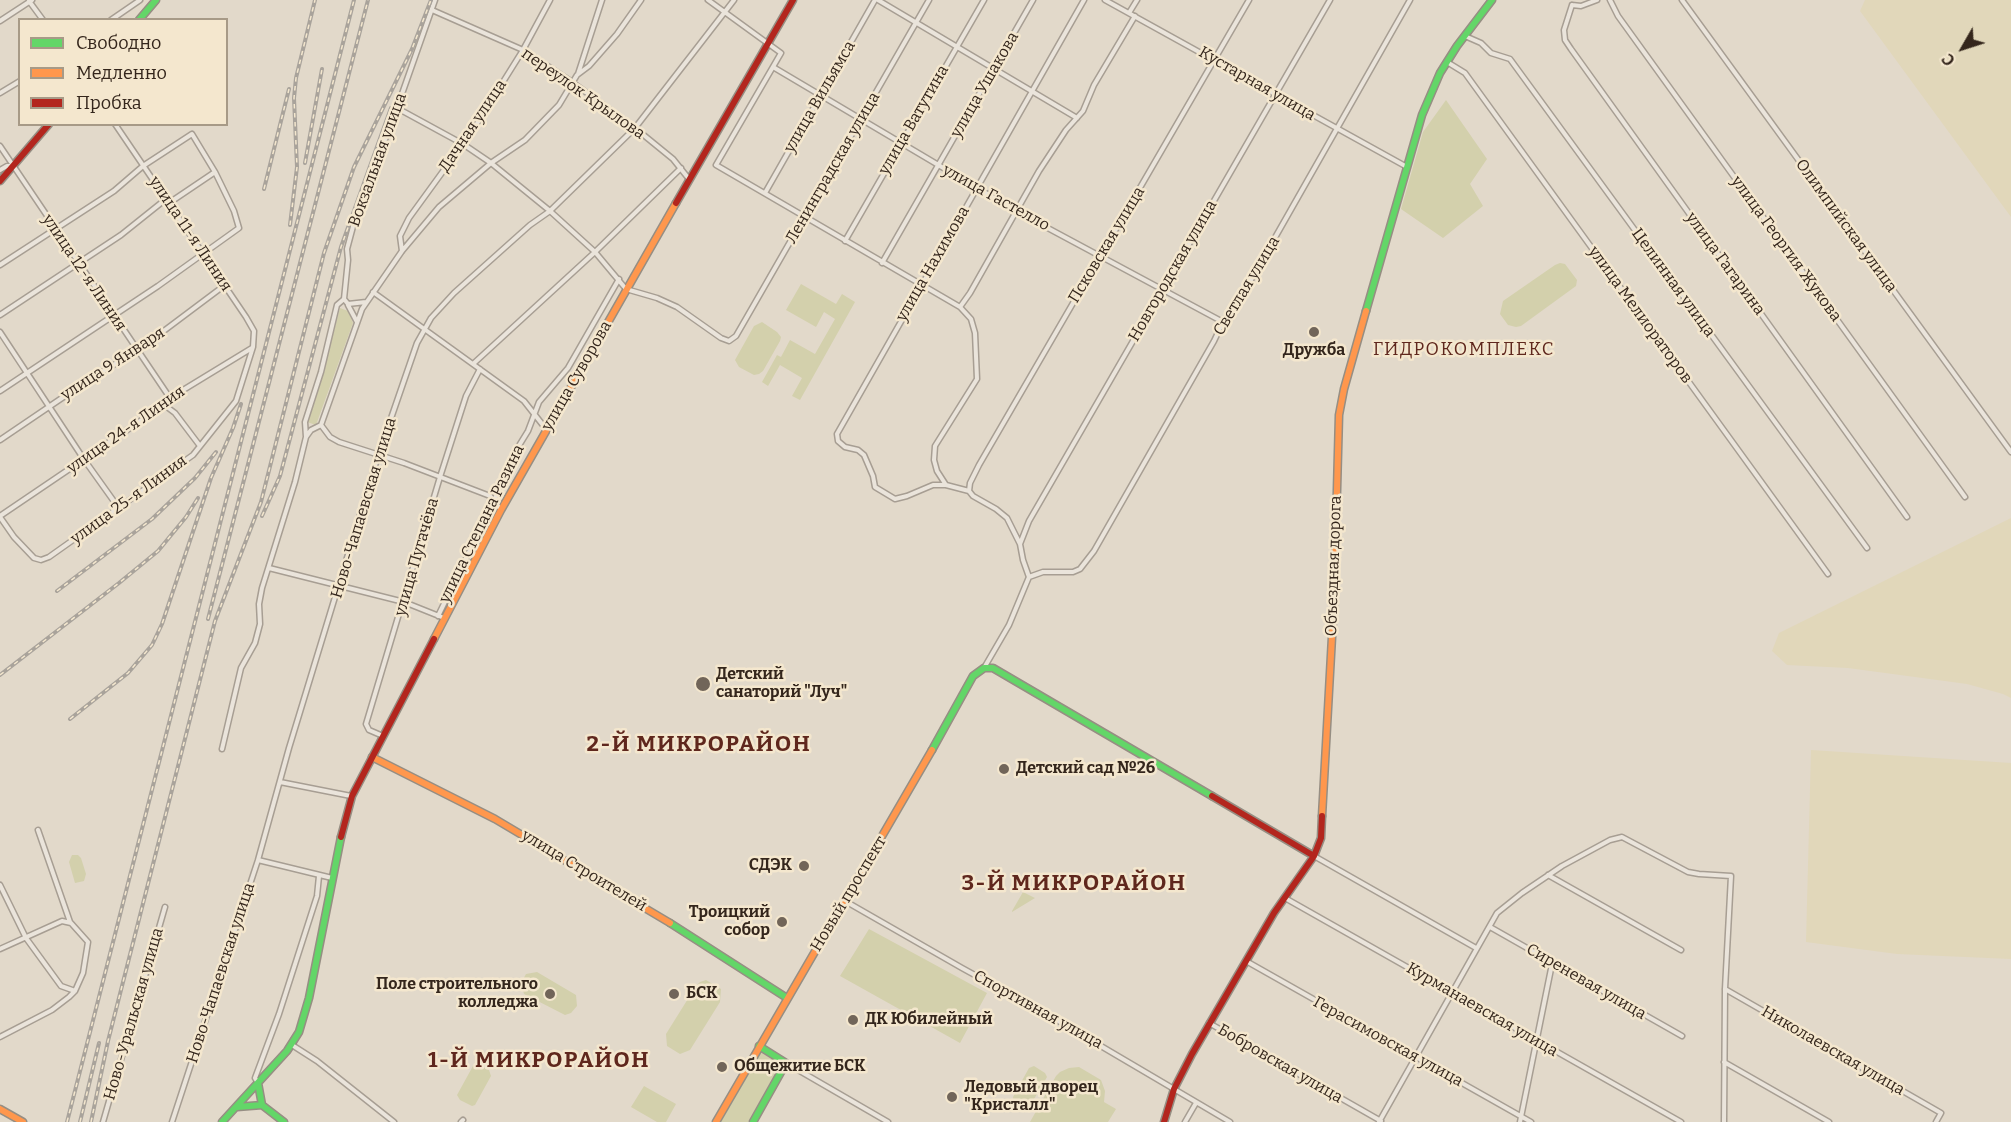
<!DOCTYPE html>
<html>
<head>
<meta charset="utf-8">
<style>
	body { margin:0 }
	#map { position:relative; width:2011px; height:1122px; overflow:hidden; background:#e2d9ca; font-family:Bitter,serif }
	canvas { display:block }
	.legend { position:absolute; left:18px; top:18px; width:210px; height:108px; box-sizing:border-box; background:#f4e7ce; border:2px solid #a79a87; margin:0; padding:8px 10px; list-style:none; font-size:18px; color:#34261c }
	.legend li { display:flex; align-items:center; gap:12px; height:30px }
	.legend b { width:30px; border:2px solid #a79a87 }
	.north { position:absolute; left:1933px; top:18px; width:60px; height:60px; -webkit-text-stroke:4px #f4e7ce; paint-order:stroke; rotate:231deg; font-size:16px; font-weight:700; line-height:24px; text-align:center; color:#34261c }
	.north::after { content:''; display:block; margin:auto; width:21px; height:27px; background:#34261c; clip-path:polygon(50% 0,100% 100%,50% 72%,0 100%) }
</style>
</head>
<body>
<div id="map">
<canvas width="2011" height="1122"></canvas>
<ul class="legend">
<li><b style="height:8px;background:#63d668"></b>Свободно</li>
<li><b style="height:8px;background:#ff974d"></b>Медленно</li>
<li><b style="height:8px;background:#b3261e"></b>Пробка</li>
</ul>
<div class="north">С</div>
</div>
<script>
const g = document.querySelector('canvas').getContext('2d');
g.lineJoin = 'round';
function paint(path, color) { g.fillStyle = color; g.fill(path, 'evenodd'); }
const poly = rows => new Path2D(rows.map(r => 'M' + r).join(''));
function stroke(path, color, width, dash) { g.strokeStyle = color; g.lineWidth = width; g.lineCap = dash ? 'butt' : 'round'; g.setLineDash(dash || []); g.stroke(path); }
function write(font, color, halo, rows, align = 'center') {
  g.font = font + ' Bitter,serif'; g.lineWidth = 5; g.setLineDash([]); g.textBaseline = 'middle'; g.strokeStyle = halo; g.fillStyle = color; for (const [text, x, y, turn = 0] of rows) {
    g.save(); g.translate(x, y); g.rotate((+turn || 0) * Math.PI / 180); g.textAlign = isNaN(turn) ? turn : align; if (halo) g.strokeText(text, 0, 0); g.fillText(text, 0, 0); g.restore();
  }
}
paint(poly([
	[1865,0,2011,0,2011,217,1860,11],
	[2011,518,2011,698,2003,694,1967,684,1848,668,1787,665,1772,651,1779,633],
	[1811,750,2011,763,2011,959,1897,954,1806,942]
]), '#e1d7ba');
paint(poly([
	[1446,100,1487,159,1470,184,1483,206,1443,238,1401,209,1423,132],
	[1560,263,1565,264,1577,280,1576,286,1521,326,1516,327,1508,325,1500,314,1503,301,1555,265],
	[801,284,836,304,842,294,855,302,800,400,792,396,802,378,780,365,768,386,762,382,777,355,781,357,790,340,815,354,835,319,824,312,816,327,786,310],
	[340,308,348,311,353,323,316,425,307,422,326,361],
	[762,322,777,332,781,337,780,341,763,371,759,374,754,375,739,367,735,360,754,326],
	[72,855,78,855,81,858,86,874,84,881,75,883,69,862],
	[1023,892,1035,898,1012,912,1012,911],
	[869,929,987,993,960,1043,840,976],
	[537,972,576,995,577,1006,571,1013,565,1015,524,994,521,983,526,974],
	[706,980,721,989,720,1002,690,1050,680,1054,667,1046,666,1034,696,986,700,982],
	[761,1052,780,1065,748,1122,721,1122],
	[476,1064,489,1070,491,1076,475,1105,472,1106,460,1100,457,1095,473,1066],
	[1034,1066,1045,1073,1047,1077,1030,1106,1026,1108,1014,1102,1013,1097,1029,1068],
	[1079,1067,1101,1080,1105,1091,1104,1102,1116,1109,1108,1122,1030,1122,1056,1076,1060,1072,1069,1068],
	[644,1086,676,1104,666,1122,657,1122,631,1107]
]), '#d3d0ac');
const street = poly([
	[708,0,781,53,716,165,960,307,971,319,975,333,977,379,935,446,934,460,937,471,946,485],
	[878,0,1077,118],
	[1105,0,1407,167],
	[1610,0,1618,16,1965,497],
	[1682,0,2011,452],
	[29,1,43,20],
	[1572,5,1564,30,1565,40,1571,49,1907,517],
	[1572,5,1581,6,1597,0],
	[432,10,523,50,572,82,635,128,673,159,689,179],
	[1129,13,1137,0],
	[111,20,140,0],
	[0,21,32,0],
	[1465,36,1481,43,1491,53,1510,59,1867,548],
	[1447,62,1465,73,1828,574],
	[773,67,1016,211,1223,322],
	[578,74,602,0],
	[0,93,20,81],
	[397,108,463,144,491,163,550,211,595,252,626,289,657,298,677,307,721,338,729,341,736,336,929,0],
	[0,146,170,398],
	[0,170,7,166,13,166],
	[765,193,875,0],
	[845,241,984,0],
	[402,251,400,236,409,218,473,130,523,50,550,0],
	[882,263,1033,0],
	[0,265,114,191,143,166,192,134,215,172],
	[373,292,524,401,546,429],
	[366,302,348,304,344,299,348,260,347,249,355,219,397,108,435,0],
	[348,305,357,322],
	[960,307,970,293,1039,171,1066,130,1083,111,1094,85,1135,16],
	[0,315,121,235,166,199],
	[0,332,83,458,118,507],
	[473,364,595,252,681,168],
	[0,391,158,286,239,228,234,211,215,172,169,203],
	[163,404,175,413,200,446],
	[321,425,330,437,339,442,404,463,490,496,501,510],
	[306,437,305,422,321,372,337,305,344,299],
	[0,440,90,379,137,351,225,285],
	[969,491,970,483,979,465,1249,0],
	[0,516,158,409,170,398,252,348],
	[0,517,14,537,34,558,41,560,49,557,193,455,236,401,253,347,254,331,246,317,115,124],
	[1020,544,1029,521,1330,0],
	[269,568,404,602,444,618],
	[1029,577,1043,572,1073,572,1080,569,1094,551,1214,341,1223,322,1239,301,1410,0],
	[438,616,494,501,512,457,528,431,539,402,568,368,619,279],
	[984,668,1009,625,1029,577,1023,560,1020,544,1007,518,996,509,973,496,969,491,946,485,933,485,907,496,895,499,875,487,873,476,864,455,858,450,845,447,838,441,837,434,1084,0],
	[383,736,369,730,366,724,440,477,466,396,480,369],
	[222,749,241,668,255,643,260,624,259,604,262,588,295,482,306,437,311,430,321,425,362,309,402,251,439,207,491,163,525,140,559,105,577,75,589,66,617,34,641,0],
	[280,782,351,796],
	[38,830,70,922],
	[1314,856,1476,948],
	[258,860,332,878],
	[1548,875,1681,950],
	[0,885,26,938,61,986,75,991],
	[1285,898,1681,1122],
	[845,901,962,968,1055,1019,1230,1122],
	[1490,927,1682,1036],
	[0,949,62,921,71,923,88,942,83,973,75,991,69,997,52,1010,0,1037],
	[1246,961,1531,1122],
	[1725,989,1941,1113,1936,1122],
	[1209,1023,1381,1121],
	[292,1045,317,1061,394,1122],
	[1724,1062,1829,1122],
	[786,1063,888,1122],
	[258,1083,255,1078,279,1014,317,896,319,876],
	[103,1122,165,907],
	[172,1122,258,860,289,748,378,456,417,343,431,318,454,293,530,225,550,211,635,128,734,0],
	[461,1122,463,1120],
	[1185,1122,1196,1103],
	[1379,1122,1497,913,1522,893,1562,866,1610,840,1622,837,1688,872,1699,874,1731,876,1725,989,1724,1122],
	[1520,1122,1552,964]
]);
const fast = poly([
	[139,20,156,0],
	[1366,311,1422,115,1440,73,1457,46,1492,0],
	[932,750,973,676,984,668,993,668,1212,796],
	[670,923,787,998],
	[258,1083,262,1105],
	[262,1105,284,1122],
	[237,1107,262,1105],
	[222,1122,287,1051,299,1032,309,998,341,837],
	[753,1122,786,1063,759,1046]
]);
const slow = poly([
	[434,639,501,510,676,203],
	[372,757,495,819,670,923],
	[1322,816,1334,601,1339,415,1344,389,1366,311],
	[0,1109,23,1122],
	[716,1122,932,750]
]);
const jam = poly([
	[0,181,49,124],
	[676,203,793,0],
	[1212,796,1314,856],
	[341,837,352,796,434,639],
	[1164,1122,1174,1089,1192,1054,1274,913,1314,856,1321,838,1322,816]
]);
stroke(street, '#a79e93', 7);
stroke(fast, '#968e83', 9);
stroke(slow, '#968e83', 9);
stroke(jam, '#968e83', 9);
stroke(street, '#eae4db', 4);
stroke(fast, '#63d668', 6);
stroke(slow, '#ff974d', 6);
stroke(jam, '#b3261e', 6);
const rail = poly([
	[305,163,322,69],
	[264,189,289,89],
	[290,225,297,167,294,98,296,78,315,0],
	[262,516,280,476,341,247,391,108],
	[57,591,152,519,195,478,216,452],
	[208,619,368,0],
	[0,675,119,583,158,551,186,517,198,498],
	[70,719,128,673,152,645,162,624,211,478,233,428,241,404],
	[67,1122,354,0],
	[80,1122,99,1043],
	[91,1122,108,1041,215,621,261,502,324,253,354,167,412,49,431,0]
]);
stroke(rail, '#a9a39b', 4);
stroke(rail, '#f4e7ce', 1.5, [4.5]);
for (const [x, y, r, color] of [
	[1314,332,6,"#716559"],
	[703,684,8,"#716559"],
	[1004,769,6,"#716559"],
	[804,866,6,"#716559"],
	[782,922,6,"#716559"],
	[550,994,6,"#716559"],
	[674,994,6,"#716559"],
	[853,1020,6,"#716559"],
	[722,1067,6,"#716559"],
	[952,1097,6,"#716559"]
]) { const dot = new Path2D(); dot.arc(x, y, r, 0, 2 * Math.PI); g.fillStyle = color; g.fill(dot); stroke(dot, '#f4e7ce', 2); }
write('16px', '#34261c', '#f4e7ce', [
	["Кустарная улица",1257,84,30],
	["улица Ушакова",985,85,-60],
	["переулок Крылова",583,94,35],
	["улица Вильямса",820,97,-60],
	["улица Ватутина",914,120,-60],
	["Дачная улица",473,126,-56],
	["Вокзальная улица",378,160,-70],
	["Ленинградская улица",833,168,-60],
	["улица Гастелло",996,198,29],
	["Олимпийская улица",1846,226,54],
	["улица 11-я Линия",190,234,56],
	["Псковская улица",1107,245,-59],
	["улица Георгия Жукова",1786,249,54],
	["улица Нахимова",933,264,-60],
	["улица Гагарина",1725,264,54],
	["Новгородская улица",1173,271,-60],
	["улица 12-я Линия",84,273,56],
	["Целинная улица",1673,283,54],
	["Светлая улица",1247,286,-59],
	["улица Мелиораторов",1640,315,54],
	["улица 9 Января",113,364,-33],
	["улица Суворова",577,376,-60],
	["улица 24-я Линия",126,430,-35],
	["улица 25-я Линия",129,500,-36],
	["Ново-Чапаевская улица",364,508,-73],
	["улица Степана Разина",482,524,-64],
	["улица Пугачёва",417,557,-74],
	["Объездная дорога",1334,566,-88],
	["улица Строителей",584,871,31],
	["Новый проспект",849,894,-59],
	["Ново-Чапаевская улица",221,973,-72],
	["Сиреневая улица",1586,982,30],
	["Спортивная улица",1038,1010,29],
	["Курманаевская улица",1482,1010,30],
	["Ново-Уральская улица",134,1014,-74],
	["Герасимовская улица",1388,1042,29],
	["Николаевская улица",1833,1051,30],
	["Бобровская улица",1280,1064,30]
]);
write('bold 16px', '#34261c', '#f4e7ce', [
	["Дружба",1314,351,"center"],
	["Детский",716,675],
	["санаторий \"Луч\"",716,693],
	["Детский сад №26",1016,769],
	["СДЭК",792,866,"right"],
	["Троицкий",770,913,"right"],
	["собор",770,931,"right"],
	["Поле строительного",538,985,"right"],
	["колледжа",538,1003,"right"],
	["БСК",686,994],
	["ДК Юбилейный",865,1020],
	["Общежитие БСК",734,1067],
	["Ледовый дворец",964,1088],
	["\"Кристалл\"",964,1106]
], 'left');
g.letterSpacing = '1.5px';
write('18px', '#5f271d', '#f4e7ce', [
	["ГИДРОКОМПЛЕКС",1464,350]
]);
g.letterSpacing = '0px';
g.letterSpacing = '1.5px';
write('bold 22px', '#5f271d', '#f4e7ce', [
	["2-Й МИКРОРАЙОН",699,745],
	["3-Й МИКРОРАЙОН",1074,884],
	["1-Й МИКРОРАЙОН",539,1061]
]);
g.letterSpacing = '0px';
</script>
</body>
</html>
